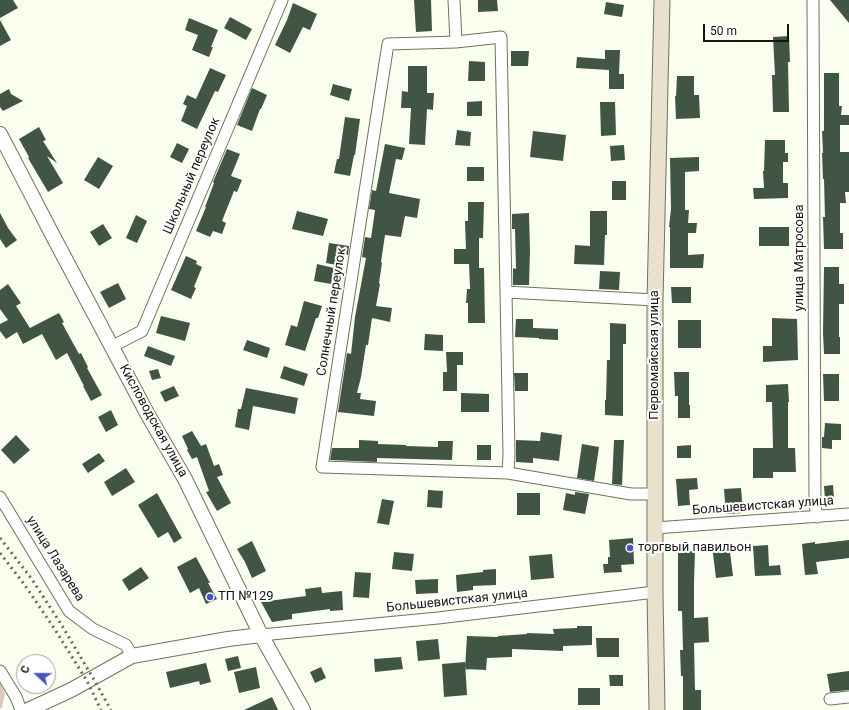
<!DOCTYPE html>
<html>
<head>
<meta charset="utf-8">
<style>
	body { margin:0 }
	#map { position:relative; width:849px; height:710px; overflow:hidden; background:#f9feee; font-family:Roboto,sans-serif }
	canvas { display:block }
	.north { position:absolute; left:16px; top:654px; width:40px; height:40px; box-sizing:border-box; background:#fff; border:1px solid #a1a29e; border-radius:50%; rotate:292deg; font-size:11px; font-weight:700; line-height:16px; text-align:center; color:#14160d }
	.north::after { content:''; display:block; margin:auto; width:14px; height:18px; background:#4353c7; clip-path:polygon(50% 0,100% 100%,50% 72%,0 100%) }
	.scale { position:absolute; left:703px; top:24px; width:86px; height:18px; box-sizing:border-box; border:2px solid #14160d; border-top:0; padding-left:5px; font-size:12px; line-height:14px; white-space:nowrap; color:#14160d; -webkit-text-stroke:3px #fff; paint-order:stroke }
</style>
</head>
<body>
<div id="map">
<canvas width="849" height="710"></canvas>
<div class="north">С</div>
<div class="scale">50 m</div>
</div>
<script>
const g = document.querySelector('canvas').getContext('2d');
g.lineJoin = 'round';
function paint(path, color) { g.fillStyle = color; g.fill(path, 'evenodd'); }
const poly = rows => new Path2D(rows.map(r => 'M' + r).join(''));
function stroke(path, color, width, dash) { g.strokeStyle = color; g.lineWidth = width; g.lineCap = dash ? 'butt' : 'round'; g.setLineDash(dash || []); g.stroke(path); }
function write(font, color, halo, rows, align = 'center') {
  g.font = font + ' Roboto,sans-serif'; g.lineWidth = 4; g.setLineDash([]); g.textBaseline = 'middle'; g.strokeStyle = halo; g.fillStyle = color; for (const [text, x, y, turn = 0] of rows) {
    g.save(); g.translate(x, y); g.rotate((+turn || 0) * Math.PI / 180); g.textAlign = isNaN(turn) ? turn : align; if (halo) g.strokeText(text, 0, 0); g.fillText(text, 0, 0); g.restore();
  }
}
paint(poly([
	[0,683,5,694,2,707,0,709]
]), '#ddc9ba');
paint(poly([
	[0,0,13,0,18,8,0,18],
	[414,0,431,0,432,31,416,32],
	[478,0,497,0,498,11,478,12],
	[830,0,849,0,849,23],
	[606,2,624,5,622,17,604,14],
	[293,3,317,14,310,30,303,27,290,53,275,45,287,20],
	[230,17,252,29,246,40,224,28],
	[189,18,218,30,211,47,213,47,209,57,192,50,198,35,185,30],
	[0,20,11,40,0,46],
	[789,36,790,62,788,62,789,112,773,112,772,75,775,75,773,37],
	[605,50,620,50,619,74,624,74,624,89,609,89,609,70,576,68,577,57,605,59],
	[511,51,529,51,528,66,511,66],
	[469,61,485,62,485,81,468,81],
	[408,66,427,66,427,93,434,93,433,110,427,109,425,145,409,144,411,108,401,108,402,91,408,92],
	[210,68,226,75,218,92,215,91,197,129,181,121,187,106,183,104,187,95,196,99],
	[824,73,839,73,839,106,842,106,841,115,849,115,849,125,840,125,840,152,849,152,849,192,845,192,846,203,840,203,840,233,843,233,843,249,824,249,823,217,825,217,824,179,823,179,822,153,823,153,822,131,824,131],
	[677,76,694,76,694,95,699,95,700,118,676,119,675,96,676,96],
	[333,84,352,89,349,101,330,95],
	[252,88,267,95,261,109,260,109,252,131,237,125],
	[9,89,11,94,23,101,3,111,0,107,0,94],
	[482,101,482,116,467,116,467,102],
	[600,102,615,102,616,135,601,136],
	[345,117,360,119,355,155,354,155,350,176,334,173,337,159,339,159],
	[39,127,46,140,43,141,57,163,47,156,63,183,48,192,28,158,29,157,19,139],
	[457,130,471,132,470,146,455,145],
	[533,131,566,135,563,161,530,157],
	[765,140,785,140,785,153,788,153,788,162,783,162,783,183,788,183,788,198,754,199,753,188,764,188,763,171,764,171],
	[177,143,189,149,182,163,170,157],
	[385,144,405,148,402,160,396,159,389,193,420,199,417,218,405,216,401,237,385,235,381,262,382,263,379,283,380,284,376,306,392,308,390,322,372,318,368,345,366,345,361,377,357,393,361,393,360,399,376,401,374,416,338,412,347,353,351,354,355,317,366,258,362,257,365,237,371,238,375,210,369,209,372,190,376,191],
	[624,145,625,160,611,161,610,146],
	[227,149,240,154,231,176,242,180,237,192,234,191,222,221,226,223,222,234,213,231,210,237,196,231,206,207,205,207,214,183,213,182],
	[98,157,113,166,99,189,84,180],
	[699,157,699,171,685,172,685,210,689,210,688,223,697,223,696,233,688,233,688,255,704,254,703,268,670,268,670,227,669,227,671,209,670,158],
	[467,167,484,167,484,181,467,181],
	[612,181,626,181,626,200,612,200],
	[468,202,484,202,483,238,479,238,479,268,484,268,485,323,468,323,468,303,466,303,467,289,470,289,469,264,454,264,454,249,466,249,465,221,468,221],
	[297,211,328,219,323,236,292,229],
	[590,211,607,211,607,235,605,235,604,265,574,264,575,245,590,246],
	[0,213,8,228,17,240,6,248,0,239],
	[529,213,530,251,529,285,513,285,513,268,516,269,515,229,512,229,512,214],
	[136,215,147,221,137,243,126,238],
	[103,224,112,238,99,246,90,232],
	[759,227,789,227,789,246,759,246],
	[329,243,349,246,348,255,344,254,342,266,326,263],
	[186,256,197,261,196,264,202,267,194,287,196,288,191,299,171,290],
	[317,264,334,268,331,284,314,281],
	[824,267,839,267,839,284,844,284,844,304,839,304,839,337,840,337,840,354,824,354,823,333],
	[600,271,620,272,619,290,599,289],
	[118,283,126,299,109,308,100,292],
	[8,284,21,303,16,306,30,328,59,313,64,322,62,323,79,354,81,353,88,367,87,368,102,395,91,401,83,386,84,386,67,353,56,360,42,334,23,344,17,332,6,339,0,331,0,324,8,320,0,309,0,290],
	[671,287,691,287,691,303,672,303],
	[304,301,322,306,318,318,316,318,305,351,285,345,291,325,297,327],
	[161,316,190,323,185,341,156,333],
	[772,318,797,319,798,360,763,362,763,346,772,346],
	[516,319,533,319,533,328,558,329,558,340,539,339,539,338,515,337],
	[678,320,701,320,701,348,678,348],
	[610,323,626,324,626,344,623,344,623,416,605,415,605,400,606,400,607,360,610,360],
	[425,334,443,335,443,351,424,350],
	[247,340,270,348,267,358,243,350],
	[148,346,175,356,171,366,144,356],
	[446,352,463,352,463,365,457,365,457,391,443,391,443,372,447,372],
	[284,366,308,374,304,386,280,378],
	[158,369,161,378,152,380,149,371],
	[674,372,689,372,689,405,690,405,690,418,678,418,678,396,675,396],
	[514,373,528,373,528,391,515,391],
	[823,374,839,374,839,401,824,401],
	[788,384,789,402,788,402,788,448,795,448,796,472,773,472,773,478,753,478,753,448,773,448,772,402,766,402,766,385],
	[174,386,179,396,165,402,160,392],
	[246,388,298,398,295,414,253,406,249,430,235,427,238,409,241,409],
	[461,393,489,394,489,412,461,412],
	[111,410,118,425,106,432,98,417],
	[825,423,841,424,841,440,832,440,832,449,822,448,822,437,824,437],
	[192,431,201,446,206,444,214,466,219,464,223,475,217,477,231,503,217,511,206,492,209,491,197,457,192,459,187,450,188,449,182,436],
	[541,432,562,435,559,461,533,458,533,463,516,462,516,440,540,441],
	[16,435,30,450,14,464,1,450],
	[359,440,378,441,378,444,406,445,406,446,438,447,438,441,453,441,452,460,377,458,377,462,330,460,332,448,359,448],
	[614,440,624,440,622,485,612,484],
	[582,444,599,447,594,481,577,478],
	[477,445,491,445,491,460,477,460],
	[691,445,691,458,677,458,677,446],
	[99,453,105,461,88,473,82,464],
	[126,468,135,482,112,496,104,482],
	[697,478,698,489,689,490,690,505,678,506,676,479],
	[833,485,834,498,825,499,824,486],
	[741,488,743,513,726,514,724,489],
	[428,490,443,491,442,508,427,507],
	[575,492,589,494,585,514,563,510,566,493,575,495],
	[157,493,182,538,174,543,168,532,158,538,138,505],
	[517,493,540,493,540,515,517,515],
	[382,499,394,501,389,525,377,523],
	[633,538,634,564,621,565,622,572,604,573,603,564,608,564,608,557,610,557,609,540],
	[849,540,849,558,816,562,818,574,805,575,802,544,815,542,815,544],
	[252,541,266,571,252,578,245,562,237,549],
	[729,544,733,576,716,578,712,546],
	[768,545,769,566,780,565,781,575,755,576,753,546],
	[678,551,695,551,694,581,694,618,708,617,709,642,694,643,695,690,701,690,701,710,683,710,683,676,681,676,680,650,683,650,682,611,678,611],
	[394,552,414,554,412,571,392,569],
	[552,554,554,578,531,580,529,556],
	[196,557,210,583,208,583,217,599,206,604,199,588,190,593,177,567],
	[141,567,149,578,129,591,122,580],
	[496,569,496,585,473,586,473,590,457,592,456,575,483,572,483,570],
	[355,572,371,573,369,598,353,597],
	[438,579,438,593,416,594,415,580],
	[321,587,322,593,342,591,343,610,330,611,330,609,292,614,292,619,272,622,261,602,306,596,305,589],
	[577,626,592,626,592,645,563,646,563,651,512,649,512,657,487,658,486,670,465,669,467,636,498,637,498,636,527,634,527,633,554,634,553,629,577,628],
	[596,638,619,638,619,657,597,657],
	[438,639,440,659,418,661,416,641],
	[238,656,241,668,228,671,225,659],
	[401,657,403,669,375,672,374,659],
	[465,662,467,695,444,697,442,664],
	[206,663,211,682,200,685,199,681,170,688,166,672],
	[256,667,260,688,239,693,234,672],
	[321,667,326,678,315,683,310,672],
	[849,671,849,690,830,692,827,674],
	[609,675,623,675,623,686,610,686],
	[578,688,600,688,600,705,578,705],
	[272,697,278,710,244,710]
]), '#405544');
const minor = poly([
	[454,0,456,42,388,44,322,467,508,473,631,494,655,494],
	[813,0,815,505,817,517],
	[456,42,501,37,506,292,509,454,508,473],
	[506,292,655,300],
	[111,347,142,331,282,0],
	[0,497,69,611,93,629,126,645,132,656],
	[655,528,849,514],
	[261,635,438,618,655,592],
	[0,671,16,697,21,710],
	[830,699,849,697]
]);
const tertiary = poly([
	[0,134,53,236,148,415,185,479,261,635,303,710],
	[28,710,71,690,132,656,228,639,261,635]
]);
const secondary = poly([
	[657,710,655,592,655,300,662,0]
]);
stroke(minor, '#6d745c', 13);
stroke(tertiary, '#6d745c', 16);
stroke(secondary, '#6d745c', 17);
stroke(minor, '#fff', 11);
stroke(tertiary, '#fff', 14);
stroke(secondary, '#e9e1cd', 15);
stroke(poly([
	[0,538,31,578,61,624,93,678,111,710],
	[0,553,24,584,54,628,87,681,101,710]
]), '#686b60', 3, [2, 4]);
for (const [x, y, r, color] of [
	[630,548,4,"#4353c7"],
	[210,597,4,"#4353c7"]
]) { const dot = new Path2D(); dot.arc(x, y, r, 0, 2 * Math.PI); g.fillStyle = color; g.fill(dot); stroke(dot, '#fff', 1.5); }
write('13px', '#14160d', '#fff', [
	["Школьный переулок",192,176,-67],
	["улица Матросова",800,258,-90],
	["Солнечный переулок",332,312,-81],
	["Первомайская улица",655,355,-90],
	["Кисловодская улица",153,421,61],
	["Большевистская улица",763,506,-4],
	["улица Лазарева",55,559,58],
	["Большевистская улица",457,601,-6]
]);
write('13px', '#14160d', '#fff', [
	["торгвый павильон",638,548],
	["ТП №129",218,597]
], 'left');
</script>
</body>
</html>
